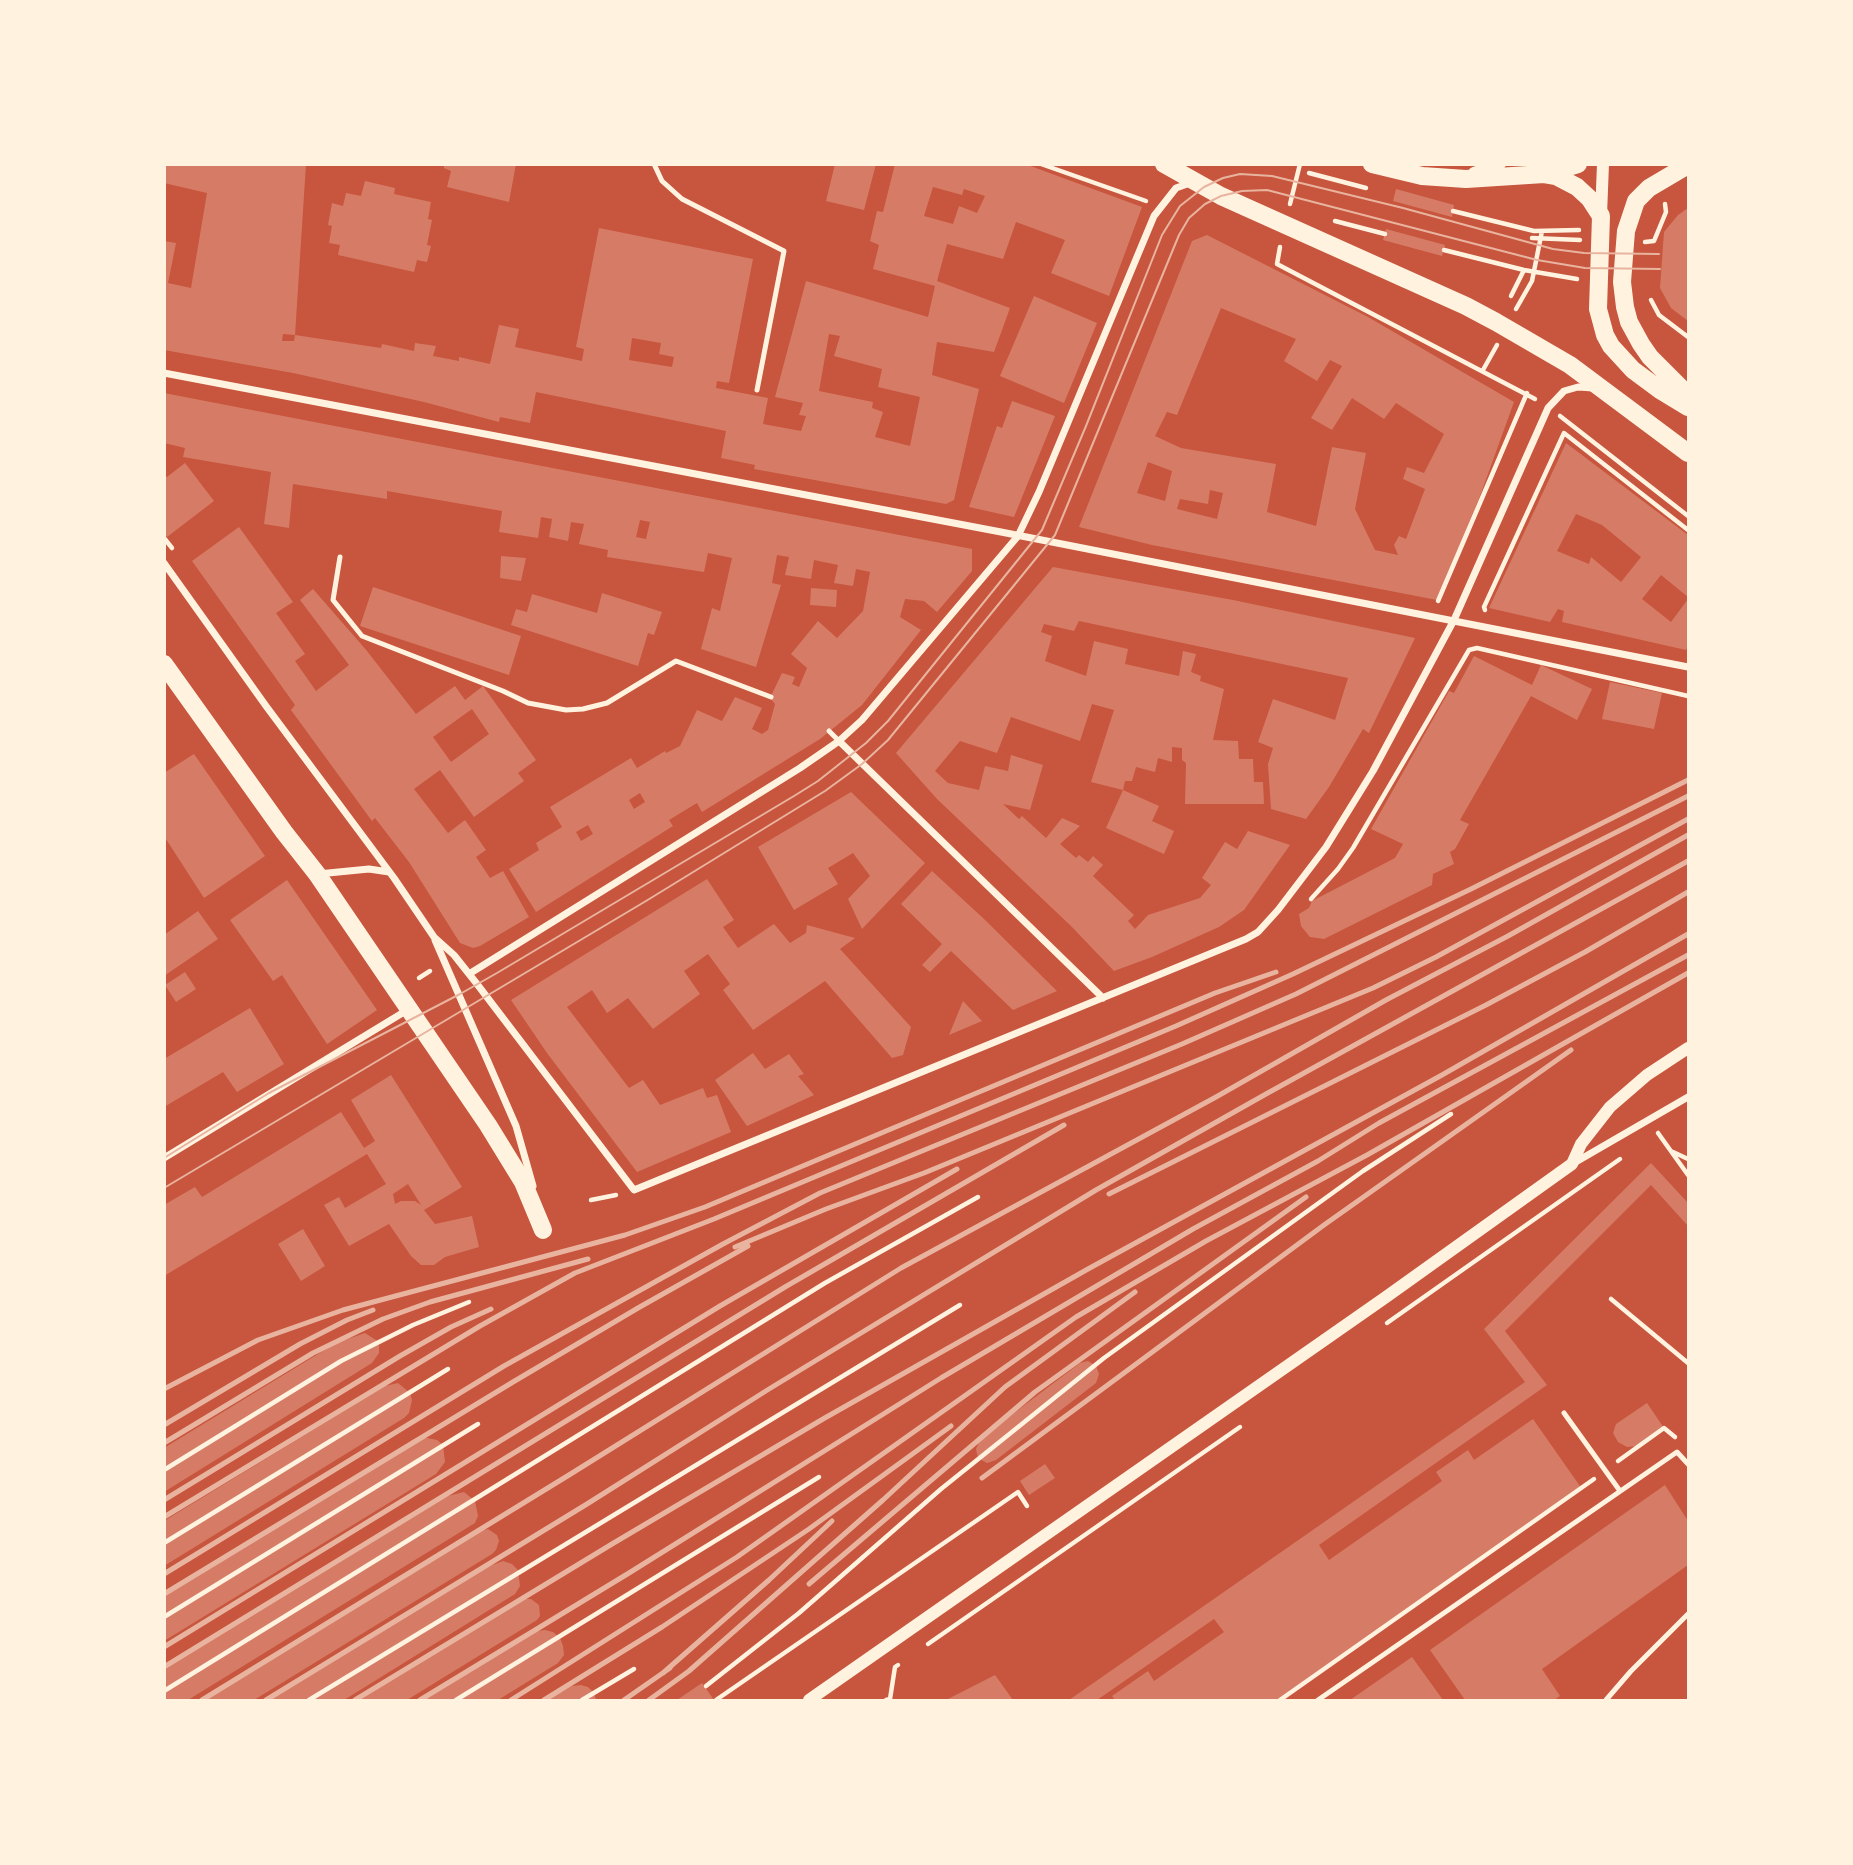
<!DOCTYPE html>
<html>
<head>
<meta charset="utf-8">
<style>
	body { margin:0 }
	#map { position:relative; width:1853px; height:1865px; overflow:hidden; background:#c8553d; font-family:"Nunito Sans",sans-serif }
	canvas { display:block }
	.frame { position:absolute; inset:0; border:166px solid #fff3e0; pointer-events:none }
</style>
</head>
<body>
<div id="map">
<canvas width="1853" height="1865"></canvas>
<div class="frame"></div>
</div>
<script>
const g = document.querySelector('canvas').getContext('2d');
g.lineJoin = 'round';
function paint(path, color) { g.fillStyle = color; g.fill(path, 'evenodd'); }
const poly = rows => new Path2D(rows.map(r => 'M' + r).join(''));
function stroke(path, color, width, dash) { g.strokeStyle = color; g.lineWidth = width; g.lineCap = dash ? 'butt' : 'round'; g.setLineDash(dash || []); g.stroke(path); }
paint(poly([
	[164,164,306,164,295,335,283,334,282,341,294,341,295,335,381,348,382,344,414,351,415,343,436,346,433,356,459,361,459,357,490,364,499,325,519,329,515,347,582,361,584,349,576,347,599,228,753,259,729,383,717,381,716,388,768,398,763,424,801,431,806,416,799,415,803,403,775,397,806,281,928,317,935,286,873,269,879,245,870,241,877,211,883,212,895,164,1025,164,1142,207,1109,296,1051,273,1065,240,1016,222,1003,259,947,244,937,281,1010,308,994,352,937,342,932,375,979,389,954,500,946,504,754,469,755,465,721,458,726,431,536,392,530,423,500,417,499,422,424,402,293,373,164,350,164,241,176,243,168,283,191,288,207,193,164,183],
	[933,187,962,195,964,189,985,196,977,213,959,206,953,224,924,216],
	[829,334,840,336,834,356,882,369,878,387,920,397,910,446,875,437,883,412,872,408,873,402,819,391],
	[632,338,661,343,659,354,674,357,672,367,629,360],
	[444,164,516,164,509,202,447,187,451,171,444,168],
	[835,164,876,164,864,210,826,201],
	[365,181,395,188,394,194,431,202,428,219,432,220,427,245,431,246,427,262,417,260,414,272,338,255,340,245,329,243,332,226,328,225,332,203,343,206,346,193,361,196],
	[1396,189,1454,205,1452,217,1393,201],
	[1688,208,1688,321,1671,308,1660,288,1664,232,1678,215],
	[1386,229,1445,245,1442,256,1383,240],
	[1207,235,1368,317,1514,402,1480,496,1437,600,1152,545,1079,527,1192,241],
	[1221,308,1296,339,1284,361,1317,381,1330,360,1342,366,1311,418,1332,430,1352,398,1384,419,1396,403,1444,434,1424,473,1407,467,1403,479,1425,489,1406,539,1399,536,1394,545,1398,555,1375,550,1355,509,1366,453,1332,447,1316,526,1267,512,1276,464,1181,448,1155,436,1167,412,1177,415],
	[1148,462,1172,471,1165,501,1137,493],
	[1210,490,1223,493,1217,519,1177,509,1180,499,1208,504],
	[1034,296,1097,323,1064,403,1000,376],
	[164,393,972,549,972,571,937,612,924,601,905,599,900,617,921,630,862,705,820,739,702,812,697,803,669,820,673,826,536,912,509,869,539,850,536,843,562,827,550,807,631,758,637,768,665,751,666,753,680,746,697,710,722,721,735,697,762,708,752,729,762,734,768,730,775,704,770,698,782,673,795,677,792,684,799,687,807,668,791,654,818,621,837,638,863,611,870,572,856,569,853,586,834,583,838,565,814,560,811,579,785,575,789,557,777,555,772,583,781,585,756,667,701,649,712,608,720,611,732,558,708,553,704,572,607,557,608,550,579,544,584,524,571,522,568,541,549,537,552,519,541,517,538,538,499,532,502,511,387,491,387,499,293,484,289,528,264,524,271,472,183,457,185,448,164,443],
	[640,520,650,522,646,539,636,537],
	[640,793,645,802,634,809,629,800],
	[588,825,593,834,581,841,576,832],
	[1012,401,1055,416,1014,517,969,507,997,426,1002,428],
	[1566,443,1688,535,1688,597,1661,575,1642,599,1671,622,1688,599,1688,646,1686,650,1562,622,1564,611,1558,609,1550,622,1489,608],
	[1576,514,1602,525,1641,557,1621,582,1591,557,1589,564,1557,551],
	[185,463,214,501,167,537,164,533,164,474,167,477],
	[239,527,293,602,276,613,305,654,295,661,316,691,349,665,300,600,313,589,367,651,416,714,455,686,465,700,483,686,536,760,518,773,524,781,474,817,440,770,414,789,448,833,465,820,486,850,476,857,490,878,503,871,529,917,480,946,473,948,460,943,409,862,375,818,372,821,291,710,295,705,192,561],
	[472,709,489,734,451,762,433,737],
	[501,556,526,558,521,581,500,578],
	[1053,567,1233,600,1415,638,1369,733,1363,729,1329,787,1306,819,1271,809,1268,764,1273,748,1258,742,1273,699,1335,720,1348,678,1079,621,1074,631,1044,624,1041,632,1052,636,1045,661,1086,676,1094,641,1128,649,1125,664,1179,676,1183,651,1196,654,1191,672,1201,676,1200,681,1224,689,1213,740,1238,741,1239,759,1253,759,1254,782,1263,782,1264,804,1185,804,1186,763,1182,760,1182,748,1172,747,1172,762,1158,758,1155,772,1136,767,1132,781,1125,781,1123,790,1159,806,1152,821,1174,831,1164,854,1106,828,1123,790,1091,782,1114,710,1092,704,1080,741,1011,717,997,753,960,741,935,771,948,783,979,790,985,766,1008,771,1011,755,1043,765,1030,810,1003,804,1019,819,1022,816,1046,838,1062,818,1080,826,1060,844,1076,858,1079,855,1088,862,1093,856,1103,865,1093,876,1134,915,1128,921,1135,929,1148,915,1200,898,1211,885,1202,878,1225,842,1237,849,1248,831,1290,845,1244,910,1219,927,1152,957,1114,971,1071,926,937,799,896,753],
	[373,587,521,636,509,675,360,626],
	[811,588,837,590,836,607,810,605],
	[602,593,662,612,654,635,648,633,638,666,511,625,516,609,527,612,532,594,597,613],
	[1474,656,1532,685,1541,665,1592,689,1577,720,1531,696,1460,820,1469,824,1455,849,1450,852,1454,864,1433,874,1432,885,1324,939,1310,937,1301,926,1299,914,1309,908,1312,901,1395,858,1403,844,1371,829,1449,691,1454,693],
	[1610,682,1662,693,1654,729,1602,719],
	[194,754,265,856,204,898,164,836,164,773],
	[851,792,925,863,862,929,848,899,870,876,853,853,828,868,838,884,794,910,758,847],
	[932,871,983,918,1057,991,1013,1010,951,951,930,972,922,965,942,944,901,904],
	[707,879,734,920,723,927,738,948,774,924,790,943,806,933,807,925,855,938,840,949,911,1027,903,1055,892,1058,825,981,753,1030,723,990,730,984,708,954,684,971,700,994,653,1029,628,998,607,1013,592,990,567,1007,629,1088,643,1080,660,1105,703,1088,707,1098,717,1095,731,1132,637,1172,547,1053,511,1000],
	[287,880,377,1010,327,1044,282,975,273,981,230,920],
	[198,911,218,939,164,976,164,935],
	[185,972,196,989,176,1002,165,985],
	[963,1001,982,1021,949,1035],
	[250,1008,284,1064,237,1092,223,1072,164,1107,164,1059],
	[753,1053,765,1069,789,1054,804,1074,798,1076,814,1095,747,1126,715,1080],
	[391,1075,462,1187,424,1210,435,1224,472,1216,479,1247,445,1257,434,1265,421,1265,411,1256,389,1224,349,1246,324,1205,339,1197,345,1208,386,1184,367,1154,164,1276,164,1205,195,1187,202,1197,341,1112,364,1148,375,1141,351,1100],
	[408,1184,421,1205,415,1201,401,1201,395,1204,393,1194],
	[1651,1163,1688,1203,1688,1226,1651,1185,1505,1331,1547,1385,1319,1545,1329,1560,1442,1481,1436,1472,1468,1450,1474,1460,1533,1419,1582,1489,1280,1700,1115,1700,1112,1696,1148,1671,1154,1681,1224,1632,1214,1619,1097,1700,1069,1700,1525,1382,1484,1329],
	[303,1229,325,1266,301,1281,278,1244],
	[365,1333,379,1342,379,1353,372,1363,164,1492,164,1448,336,1343],
	[1088,1361,1096,1366,1099,1374,1096,1383,996,1460,987,1463,978,1458,976,1449,980,1439,1080,1363],
	[398,1383,410,1393,412,1400,409,1413,404,1418,164,1566,164,1521,385,1386],
	[1647,1403,1664,1428,1639,1446,1627,1447,1618,1442,1613,1433,1616,1424],
	[422,1437,437,1440,443,1445,445,1462,436,1474,164,1641,164,1594,414,1439],
	[1045,1464,1055,1478,1029,1495,1020,1481],
	[1665,1485,1688,1521,1688,1565,1542,1669,1560,1696,1554,1700,1465,1700,1430,1650],
	[464,1492,475,1501,478,1516,475,1523,188,1700,164,1700,164,1670,448,1496],
	[488,1529,497,1535,499,1541,496,1550,492,1554,254,1700,204,1700,479,1531],
	[503,1561,512,1564,518,1570,520,1586,515,1594,344,1700,269,1700,487,1567],
	[525,1599,531,1599,539,1605,540,1616,537,1620,407,1700,360,1700],
	[545,1630,553,1632,560,1638,563,1646,564,1655,558,1663,498,1700,424,1700,537,1631],
	[1412,1657,1443,1700,1350,1700],
	[995,1675,1013,1700,946,1700],
	[702,1683,714,1700,677,1700],
	[581,1685,588,1687,594,1693,596,1700,546,1700,572,1686]
]), '#d67c66');
stroke(poly([
	[1041,164,1146,201],
	[1309,173,1366,188],
	[1290,204,1300,164],
	[1453,211,1534,231,1579,230],
	[1335,221,1385,234],
	[1532,238,1580,240],
	[1645,242,1654,241,1666,212,1665,204],
	[1280,247,1277,264,1535,399],
	[1444,250,1524,270,1577,279],
	[1511,296,1524,270],
	[1651,300,1659,315,1688,337],
	[1516,309,1532,281,1542,231],
	[1483,370,1497,345],
	[1560,416,1688,516],
	[164,538,172,548],
	[1438,601,1527,393],
	[1485,610,1484,607,1564,433,1688,530],
	[1311,899,1338,869,1353,848,1469,650,1477,648,1688,696],
	[419,978,430,971],
	[1658,1133,1688,1175],
	[1673,1152,1688,1159],
	[591,1200,616,1195],
	[1611,1299,1688,1363],
	[1387,1323,1620,1159],
	[1618,1461,1664,1428,1675,1437],
	[164,1470,341,1361,413,1325,469,1302],
	[164,1543,448,1369],
	[164,1617,478,1424],
	[928,1644,1240,1427],
	[706,1686,799,1613,941,1489,1104,1358,1363,1171,1451,1114],
	[164,1691,825,1283,978,1197],
	[309,1700,960,1305],
	[456,1700,819,1477],
	[582,1700,634,1669],
	[716,1700,1018,1492,1027,1506],
	[886,1700,890,1699,895,1667,898,1665],
	[1280,1700,1594,1479]
]), '#fff3e0', 4.5);
stroke(poly([
	[654,164,662,181,682,199,784,251,757,390],
	[340,557,333,600,362,636,503,691,528,703,566,710,583,709,607,703,676,661,771,697],
	[829,731,839,741],
	[1564,1413,1620,1491],
	[1318,1700,1677,1452,1688,1464],
	[1606,1700,1631,1671,1688,1614]
]), '#fff3e0', 5);
stroke(poly([
	[164,373,1001,532,1688,667],
	[164,563,266,706,394,878,434,937,454,955,477,984,634,1190,1246,939,1258,932,1278,910,1326,847,1373,771,1454,620,1548,408,1564,391,1578,387,1593,388],
	[839,741,1103,998],
	[318,874,369,869,389,872],
	[435,940,516,1126,533,1186],
	[469,974,800,768,839,741,862,720,1018,536,1039,492,1154,216,1176,188,1190,183],
	[164,1158,409,1009],
	[1574,1163,1688,1097]
]), '#fff3e0', 7);
stroke(poly([
	[1474,173,1500,164],
	[1601,215,1603,164],
	[809,1700,1386,1297,1572,1164,1581,1144,1610,1107,1647,1075,1688,1048]
]), '#fff3e0', 12);
stroke(poly([
	[1164,164,1221,196,1466,306,1496,322,1570,365,1688,453],
	[1372,164,1422,176,1466,179,1544,174,1578,164],
	[1688,165,1649,188,1636,201,1626,231,1622,282,1625,307,1629,322,1641,344,1650,357,1688,395],
	[1544,174,1556,176,1577,187,1590,199,1601,216,1598,309,1605,335,1611,346,1633,370,1660,390,1688,407],
	[164,664,284,832,317,874,488,1125,523,1182,543,1230]
]), '#fff3e0', 18);
stroke(poly([
	[164,1158,269,1093,460,994,497,973,794,796,818,781,866,743,888,721,1042,530,1086,426,1162,235,1180,206,1204,187,1223,178,1240,174,1272,176,1403,208,1553,249,1584,253,1659,254],
	[164,1188,646,901,825,791,862,764,888,740,1055,535,1179,235,1189,218,1205,204,1221,196,1242,191,1267,190,1537,260,1585,268,1660,269]
]), '#e9b49f', 2);
stroke(poly([
	[1109,1194,1486,1005,1585,952,1688,892],
	[735,1247,826,1209,924,1173,1373,988,1436,957,1688,819],
	[164,1389,258,1340,343,1310,625,1235,705,1207,1215,993,1276,972],
	[164,1425,300,1344,347,1320,373,1310],
	[164,1443,313,1353,383,1319,430,1302,588,1259],
	[982,1478,1324,1225,1571,1050],
	[164,1500,400,1356,451,1327,491,1309],
	[164,1517,480,1326,575,1273,714,1219,1176,1026,1293,974,1471,889,1688,780],
	[164,1574,504,1366,723,1244,820,1193,1182,1044,1296,994,1688,796],
	[809,1584,1035,1392,1306,1197],
	[164,1594,513,1382,638,1308,748,1246],
	[164,1647,720,1306,957,1169],
	[164,1667,785,1287,1064,1125],
	[663,1673,769,1580,832,1521],
	[202,1700,569,1475,901,1268,1216,1097,1386,1000,1508,936,1688,835],
	[266,1700,587,1504,769,1389,1096,1190,1266,1094,1688,861],
	[355,1700,612,1544,823,1419,1088,1269,1442,1075,1688,934],
	[420,1700,629,1573,941,1378,1193,1229,1318,1161,1379,1123,1688,955],
	[511,1700,737,1557,1076,1317,1206,1241,1367,1155,1688,973],
	[544,1700,662,1627,809,1529,951,1426],
	[624,1700,670,1668],
	[649,1700,689,1671,883,1500,1005,1387,1135,1292]
]), '#e9b49f', 5);
</script>
</body>
</html>
